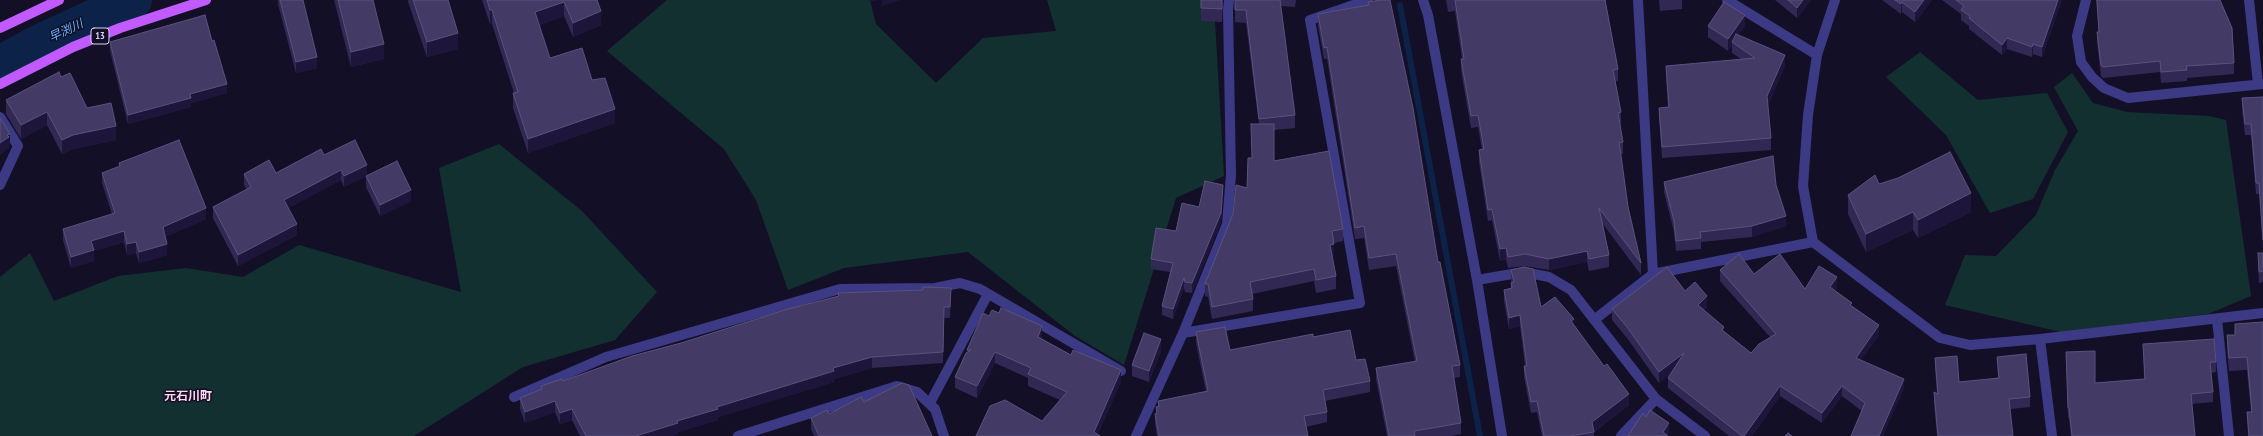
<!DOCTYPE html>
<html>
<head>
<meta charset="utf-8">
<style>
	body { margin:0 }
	canvas { display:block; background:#130f26 }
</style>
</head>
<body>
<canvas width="2263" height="436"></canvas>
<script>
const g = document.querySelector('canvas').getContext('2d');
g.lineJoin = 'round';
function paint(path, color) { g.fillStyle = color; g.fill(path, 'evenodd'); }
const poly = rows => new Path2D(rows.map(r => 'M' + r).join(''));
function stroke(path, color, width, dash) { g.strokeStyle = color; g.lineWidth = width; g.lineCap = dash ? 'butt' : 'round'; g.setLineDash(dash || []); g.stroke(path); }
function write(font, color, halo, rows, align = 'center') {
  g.font = font + ' "PT Sans Narrow","Noto Sans JP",sans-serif'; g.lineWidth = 3; g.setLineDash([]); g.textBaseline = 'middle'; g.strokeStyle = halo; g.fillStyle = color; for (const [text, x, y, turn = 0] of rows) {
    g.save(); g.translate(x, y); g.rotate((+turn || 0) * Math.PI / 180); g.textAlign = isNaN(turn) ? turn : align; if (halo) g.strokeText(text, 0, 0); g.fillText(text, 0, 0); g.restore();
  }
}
paint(poly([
	[667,0,870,0,876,24,936,83,983,38,1056,31,1047,0,1218,0,1215,21,1224,176,1176,198,1124,365,1075,336,968,252,844,268,788,290,756,200,724,149,607,51],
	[1920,52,1978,100,2047,93,2068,132,2033,199,1990,213,1946,135,1886,77],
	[2072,73,2093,103,2127,112,2209,116,2226,120,2251,296,2208,314,2061,332,1945,305,1965,255,1996,256,2036,215,2055,170,2078,131,2054,87],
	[499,144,582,211,657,292,615,340,523,367,414,436,0,436,0,277,30,253,54,301,118,276,186,268,243,277,299,245,461,292,439,168]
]), '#12302f');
stroke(poly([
	[1400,5,1480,436]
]), '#0c2248', 6);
stroke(poly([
	[0,65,38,44,133,0]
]), '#0c2248', 38);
stroke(poly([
	[1423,0,1428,15,1477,280,1502,436],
	[1638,0,1653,274],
	[1727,0,1817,55],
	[1835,0,1817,55,1808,115,1803,186,1813,242,1940,338,1970,345,2040,339,2263,313],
	[2086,0,2077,36,2081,62,2092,77,2104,88,2128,98,2263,84],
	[2249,0,2258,84],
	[0,117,18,146,0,185],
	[1477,280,1524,272,1549,277,1571,290,1656,399,1705,436],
	[2217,319,2229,436],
	[1594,320,1653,274,1813,242],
	[1183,333,1360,303,1310,20,1368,0],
	[2040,339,2052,436],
	[514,397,606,357,840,289,935,288,960,283,980,289,1121,371],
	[930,403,988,294],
	[738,436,897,386,917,392,935,409,944,436],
	[1136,436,1183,333,1227,224,1231,175,1228,10,1229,0],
	[1621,436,1656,399]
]), '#3d3a85', 10);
stroke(poly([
	[0,28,59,0],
	[0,84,73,47,120,28,206,0]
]), '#c25bff', 10);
paint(poly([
	[278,0,303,0,317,68,296,73,278,4],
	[334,0,373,0,384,59,351,67],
	[408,0,448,0,458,49,427,57,408,2],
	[482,0,597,0,601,25,573,37,564,16,539,25,550,58,592,80,615,123,528,153,513,108,513,93,514,93,492,24,490,24],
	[1201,0,1223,0,1222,22,1201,21],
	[1235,0,1296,0,1295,7,1281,6,1295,115,1295,128,1274,130,1274,161,1343,229,1343,241,1334,243,1334,256,1332,257,1336,276,1336,289,1316,293,1314,281,1252,294,1253,299,1253,311,1212,319,1208,297,1205,296,1205,284,1247,188,1252,158,1259,124,1246,23,1235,22],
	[1380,0,1438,262,1460,365,1460,377,1454,378,1461,423,1461,434,1451,436,1387,436,1376,379,1376,368,1415,362,1396,266,1369,270,1364,238,1355,239,1327,59,1324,59,1318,26,1318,14,1368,5,1368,2],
	[1446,0,1606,0,1606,4,1618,69,1618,81,1615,81,1621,112,1621,124,1620,124,1623,142,1623,154,1620,154,1628,207,1641,263,1641,275,1603,224,1609,255,1609,267,1589,271,1587,262,1549,270,1525,266,1508,268,1506,259,1500,261,1492,220,1488,221,1479,162,1479,150,1482,150,1478,127,1471,128,1461,71,1461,59,1462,59,1455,11,1448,12],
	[1659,0,1682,0,1682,9,1660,11],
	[1775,0,1811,0,1797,18],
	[1882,0,1932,0,1915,22,1902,12,1901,14],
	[1942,0,2062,0,2042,57,2033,54,2032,57,2007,49,2002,55,1969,29,1969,26,1961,20,1961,14],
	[2096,0,2220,0,2234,63,2234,74,2187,78,2187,81,2161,83,2160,72,2103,78,2101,76,2097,43,2097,32,2099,32],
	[1708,26,1745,26,1738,35,1785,66,1768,105,1771,138,1771,150,1662,158,1659,119,1659,108,1668,107,1666,78,1666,66,1741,59,1732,53,1732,46,1728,51,1708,37],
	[212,41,227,93,191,103,191,107,128,124,110,51,110,42],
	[61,77,87,108,116,140,73,149,62,154,47,125,21,139,6,114,6,100],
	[2263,97,2263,251,2259,194,2256,194,2251,135,2245,135,2242,110,2242,98],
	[324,155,367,176,411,201,380,216,366,187,366,176,344,187,341,180,288,208,297,235,238,266,213,218,213,207,247,190,244,185,244,174,276,173],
	[119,163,206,219,165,237,167,255,139,263,136,253,127,255,124,242,94,251,94,261,71,268,63,240,63,229,112,214,102,183,102,173,119,167],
	[1664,182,1776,185,1786,226,1752,237,1701,242,1701,249,1676,251,1674,232,1664,192],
	[1879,184,1971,212,1918,238,1913,230,1866,252,1848,214,1848,195],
	[1223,195,1221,222,1192,293,1185,292,1184,288,1173,319,1162,315,1162,306,1170,272,1151,269,1151,259,1176,231],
	[2258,253,2263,253,2263,282,2259,283,2258,264],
	[1511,270,1541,307,1574,326,1629,405,1594,432,1594,436,1542,436,1537,412,1531,413,1524,377,1524,366,1525,366,1520,326,1509,329,1504,301,1504,290,1511,288],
	[1720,270,1754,274,1805,289,1837,288,1835,291,1852,306,1879,335,1861,360,1904,389,1862,411,1842,396,1822,423,1780,396,1752,436,1729,436,1668,388,1668,378,1670,374,1659,383,1627,338,1612,320,1612,309,1685,291,1707,307,1704,310,1724,331,1751,353,1770,337,1720,281],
	[951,288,950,318,944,318,943,363,872,368,834,379,834,382,718,417,718,420,678,432,678,434,672,436,580,436,572,420,560,424,555,412,525,423,520,409,520,398,541,390,541,386,563,381,681,343,838,296,838,293,923,290],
	[2263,322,2263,436,2248,436,2247,412,2251,412,2247,370,2229,371,2227,349,2227,335,2235,335,2235,324],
	[1196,332,1230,350,1313,337,1356,360,1370,381,1370,392,1325,401,1327,412,1327,422,1306,427,1308,436,1157,436,1155,424,1155,414,1156,413,1156,407,1158,407,1158,401,1206,392,1196,343],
	[1042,337,1042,339,1071,355,1121,381,1098,434,1042,421,1060,400,1028,386,1028,378,995,363,977,398,955,388,955,377,967,352,967,350],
	[2143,344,2216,362,2216,372,2211,373,2213,392,2213,402,2192,404,2195,436,2071,436,2069,418,2068,418,2066,352,2095,383,2144,379],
	[1161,351,1149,382,1132,376,1132,365],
	[1997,357,2030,397,2030,407,2010,409,2013,436,1937,436,1934,403,1934,392,1937,394,1935,368,1935,358,1959,382,1998,379],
	[864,402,932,436,814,436,811,429,811,418,829,414]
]), '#312854');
paint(poly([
	[871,0,878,0,871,2],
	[882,0,902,0,882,6],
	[1222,0,1223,0,1222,22],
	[1803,0,1811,0,1797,18,1797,8],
	[1924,0,1932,0,1915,22,1915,12],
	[2058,0,2062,0,2042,57,2042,47],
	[564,2,564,16,535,26,535,12],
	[1902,2,1902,12,1901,14,1901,4],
	[490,10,492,10,492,24,490,24],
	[601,11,601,25,573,37,573,23],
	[1745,15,1745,26,1733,43,1732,42,1732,46,1728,51,1728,39],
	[458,33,458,49,427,57,427,42],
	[2007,38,2007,49,2002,55,2002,45],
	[384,44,384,59,351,67,351,52],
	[2033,44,2033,54,2032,57,2032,47],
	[1785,55,1785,66,1767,107,1767,96],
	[317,57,317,68,296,73,296,62],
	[227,84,227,93,191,103,191,107,128,124,128,115,190,94],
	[615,109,615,123,528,153,528,139],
	[47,112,47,125,21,139,21,125],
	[116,126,116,140,73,149,62,154,62,140,73,135],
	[10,134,10,145,9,145,9,148,0,155,0,143,7,135],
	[367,165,367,176,344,187,344,176],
	[341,170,341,180,284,211,284,200],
	[1223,185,1223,195,1221,222,1192,293,1192,283],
	[411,190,411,201,380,216,380,205],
	[1971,193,1971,212,1918,238,1918,220],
	[206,208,206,219,163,238,163,227],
	[1913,212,1913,230,1866,252,1866,234],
	[1786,216,1786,226,1752,237,1752,226],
	[297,224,297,235,238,266,238,255],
	[124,231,124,242,94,251,94,261,71,268,71,257,91,241],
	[136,242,136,253,127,255,127,244],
	[167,244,167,255,139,263,139,252],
	[1334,244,1334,256,1330,257,1330,245],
	[1506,248,1506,259,1500,261,1500,249],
	[1587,251,1587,262,1549,270,1549,259],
	[1837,277,1837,288,1830,298,1830,287],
	[1184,278,1184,288,1173,319,1173,309],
	[1707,296,1707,307,1698,315,1698,305],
	[1520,315,1520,326,1509,329,1509,318],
	[1574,319,1574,330,1571,321],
	[1879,325,1879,335,1856,368,1856,358],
	[1042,326,1042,337,1038,348,1038,337],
	[1161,339,1161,351,1149,382,1149,371],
	[995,352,995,363,977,398,977,386],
	[1684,353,1684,364,1659,383,1659,372],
	[872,357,872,368,834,379,834,382,718,417,718,420,678,432,678,434,672,436,636,436,717,407,833,368],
	[1121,370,1121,381,1097,436,1094,432],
	[1904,379,1904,389,1883,436,1879,436],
	[1780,386,1780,396,1752,436,1744,436],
	[1842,386,1842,396,1822,423,1822,413],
	[1629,394,1629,405,1592,433,1592,422],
	[555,401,555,412,525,423,525,412],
	[572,409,572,420,560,424,560,413],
	[1669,423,1669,434,1667,436,1663,432]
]), '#1d163a');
const building = poly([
	[280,0,303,0,317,57,296,62,280,0],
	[338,0,373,0,384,44,351,52,338,0],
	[413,0,448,0,458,33,427,42,413,0],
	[487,0,597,0,601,11,573,23,564,2,535,12,550,58,582,48,592,80,605,78,615,109,528,139,513,93,518,92,492,10,490,10,487,0],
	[1201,0,1222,0,1222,9,1201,8,1201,0],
	[1235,0,1280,0,1295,115,1259,119,1246,10,1235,10,1235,0],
	[1380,0,1390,0,1413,108,1438,262,1440,262,1460,365,1452,366,1461,423,1414,431,1415,436,1389,436,1376,368,1417,361,1396,254,1369,258,1364,226,1355,228,1327,47,1324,48,1318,14,1369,5,1368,2,1380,0],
	[1455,0,1605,0,1618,69,1613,70,1621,112,1618,113,1623,142,1619,143,1620,148,1628,207,1641,263,1599,208,1609,255,1589,259,1587,251,1549,259,1525,254,1508,257,1506,248,1500,249,1492,209,1488,210,1479,150,1484,149,1478,115,1471,116,1461,59,1464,59,1455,0],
	[1788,0,1803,0,1797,8,1788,0],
	[1895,0,1924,0,1915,12,1902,2,1901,4,1895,0],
	[1956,0,2058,0,2042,47,2033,44,2032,47,2007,38,2002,45,1969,18,1970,16,1961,10,1964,6,1956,0],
	[2097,0,2220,0,2232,28,2234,63,2186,66,2187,70,2161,72,2160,61,2103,67,2101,65,2097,32,2099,32,2097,0],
	[1724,2,1745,15,1728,39,1708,26,1724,2],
	[205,15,212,41,214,40,227,84,190,94,191,98,128,115,110,42,205,15],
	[1736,34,1785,55,1767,96,1771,138,1662,147,1659,108,1669,107,1666,66,1755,58,1732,42,1736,34],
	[59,72,61,77,70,73,87,108,111,103,116,126,73,135,62,140,47,112,21,125,6,100,59,72],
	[2263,97,2263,240,2259,183,2256,183,2251,124,2245,124,2242,98,2263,97],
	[0,118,10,134,7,135,9,137,0,143,0,118],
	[1251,124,1274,124,1274,161,1329,151,1343,229,1332,231,1334,244,1330,245,1336,276,1316,280,1314,269,1250,282,1253,299,1212,307,1208,284,1205,284,1233,214,1236,185,1247,188,1248,158,1252,158,1251,124],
	[179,140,206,208,163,227,167,244,139,252,136,242,127,244,124,231,91,241,94,250,71,257,63,229,115,213,102,173,120,166,119,163,179,140],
	[355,140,367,165,344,176,341,170,284,200,297,224,238,255,213,207,251,187,244,174,269,160,276,173,321,149,324,155,355,140],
	[1950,152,1971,193,1918,220,1913,212,1866,234,1848,195,1875,175,1879,184,1898,178,1950,152],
	[1773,156,1776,185,1786,216,1752,226,1700,232,1701,238,1676,241,1674,221,1664,182,1773,156],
	[397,161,411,190,380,205,366,176,397,161],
	[1205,181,1223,185,1221,213,1192,283,1185,282,1184,278,1173,309,1162,306,1173,263,1151,259,1156,228,1176,231,1182,203,1199,207,1205,181],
	[2258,253,2263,253,2263,271,2259,272,2258,253],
	[1739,254,1754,274,1780,254,1805,289,1819,266,1837,277,1830,287,1852,303,1850,305,1879,325,1856,358,1904,379,1879,436,1851,436,1865,403,1842,386,1822,413,1780,386,1744,436,1742,436,1668,378,1684,353,1659,372,1627,327,1612,309,1667,267,1685,291,1695,282,1707,296,1698,305,1724,327,1722,330,1751,353,1759,344,1776,334,1720,270,1739,254],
	[1524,267,1533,269,1541,307,1555,297,1574,319,1571,321,1604,366,1607,364,1629,394,1592,422,1594,432,1570,436,1544,436,1537,401,1531,402,1524,366,1527,366,1520,315,1509,318,1504,290,1512,288,1511,283,1514,282,1511,270,1524,267],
	[923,287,951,288,950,307,944,307,943,352,872,357,833,368,834,371,717,407,718,409,677,421,678,423,636,436,586,436,572,409,560,413,555,401,525,412,520,398,542,389,541,386,562,379,563,381,632,356,681,343,788,309,839,296,838,293,923,290,923,287],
	[1001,308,1042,326,1038,337,1071,355,1073,350,1121,370,1094,432,1100,436,976,436,990,406,1005,400,1042,421,1067,392,1028,374,1031,368,995,352,977,386,955,377,966,353,971,350,967,350,983,313,989,316,992,310,999,313,1001,308],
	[2263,322,2263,436,2249,436,2247,412,2252,412,2247,357,2229,358,2227,335,2235,335,2235,324,2263,322],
	[1225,327,1230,350,1313,334,1313,337,1350,330,1356,360,1365,359,1370,381,1323,390,1327,412,1304,416,1308,436,1159,436,1155,414,1157,413,1156,407,1159,406,1158,401,1208,391,1196,332,1225,327],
	[1144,333,1161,339,1149,371,1132,365,1144,333],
	[2214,339,2216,362,2210,362,2213,392,2191,394,2195,436,2072,436,2069,408,2068,408,2066,352,2095,351,2095,383,2145,379,2143,344,2214,339],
	[2026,354,2030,397,2009,399,2013,436,1938,436,1934,392,1938,394,1935,358,1957,356,1959,382,1999,378,1997,357,2026,354],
	[902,383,909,385,932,436,819,436,811,418,827,410,829,414,861,397,864,402,902,383],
	[1650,410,1669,423,1663,432,1668,436,1628,436,1643,413,1646,417,1650,410],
	[1788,433,1792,436,1785,436,1788,433]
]);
paint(building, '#433a66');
stroke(building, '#5a527e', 1);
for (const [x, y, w] of [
	[100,36,18]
]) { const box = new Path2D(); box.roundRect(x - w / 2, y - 8, w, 16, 3); g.fillStyle = '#130f26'; g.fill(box); stroke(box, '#d9d4ff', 1); }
write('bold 10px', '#d9d4ff', null, [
	["13",100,36]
]);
write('italic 12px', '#62b6ff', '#130f26', [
	["早渕川",66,31,-25]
]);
write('bold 12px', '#ffd6f0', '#130f26', [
	["元石川町",188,397]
]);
</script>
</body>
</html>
